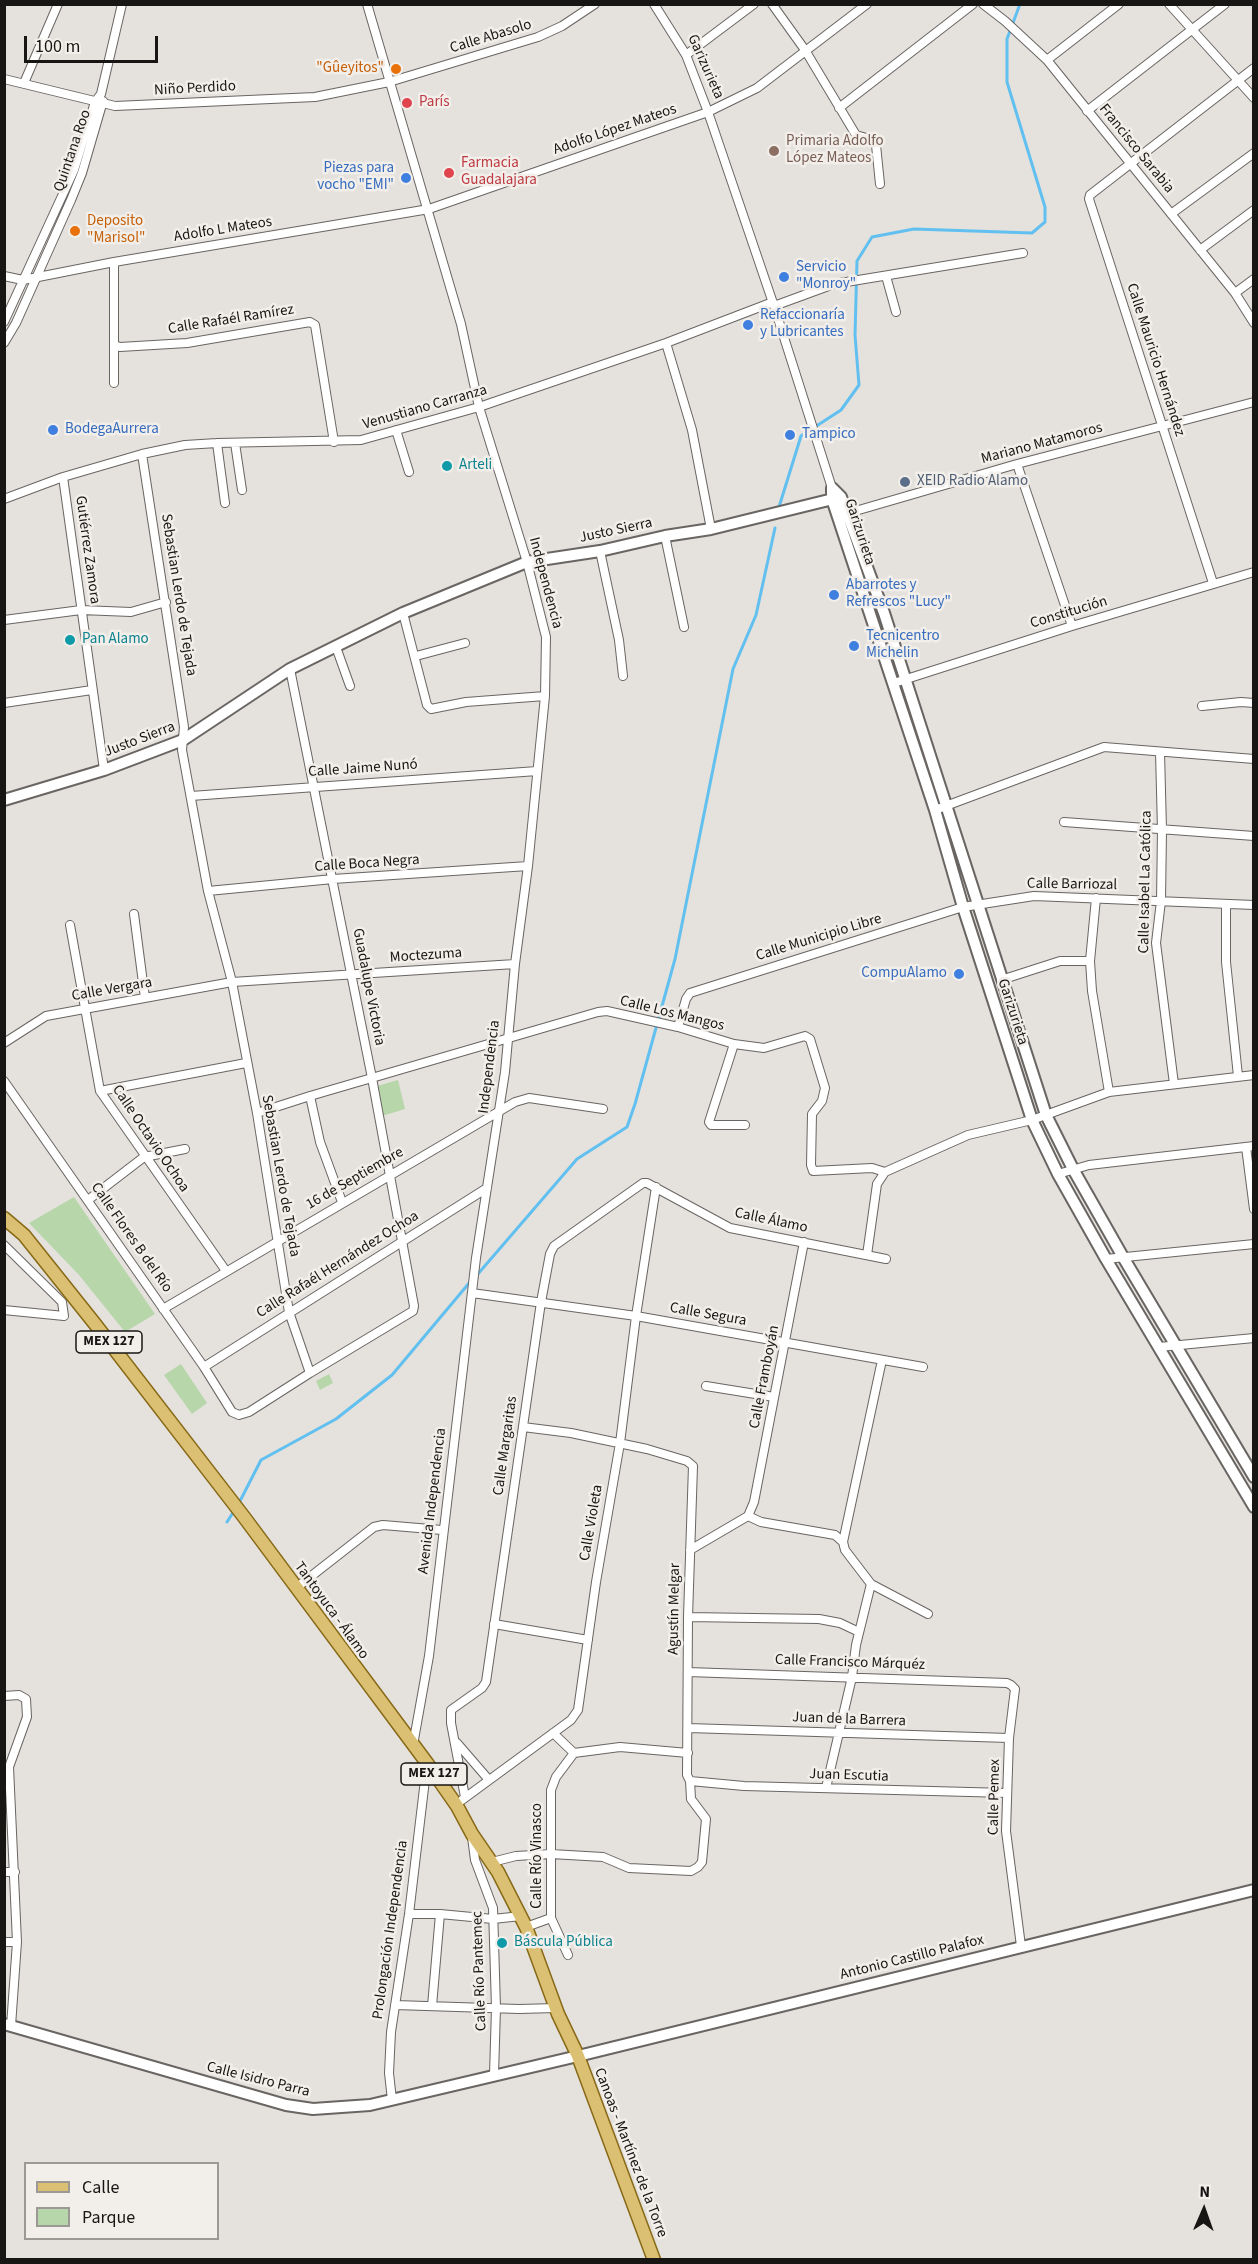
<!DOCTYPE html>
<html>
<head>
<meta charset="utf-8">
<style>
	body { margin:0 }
	#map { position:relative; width:1258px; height:2264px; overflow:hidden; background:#e5e1dd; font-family:"Source Sans 3",sans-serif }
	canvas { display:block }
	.frame { position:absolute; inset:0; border:6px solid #181615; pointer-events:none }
	.legend { position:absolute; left:24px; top:2162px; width:195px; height:78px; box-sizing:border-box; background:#f2eeea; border:2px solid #9b9895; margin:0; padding:8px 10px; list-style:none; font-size:18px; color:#181615 }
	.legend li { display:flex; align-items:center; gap:12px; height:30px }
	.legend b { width:30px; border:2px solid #9b9895 }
	.north { position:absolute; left:1174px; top:2180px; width:60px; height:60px; -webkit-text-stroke:4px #f2eeea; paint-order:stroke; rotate:2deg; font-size:16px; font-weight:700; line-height:24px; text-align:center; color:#181615 }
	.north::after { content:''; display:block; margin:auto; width:21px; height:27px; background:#181615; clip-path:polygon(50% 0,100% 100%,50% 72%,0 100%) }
	.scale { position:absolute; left:24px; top:36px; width:134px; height:27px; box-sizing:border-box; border:3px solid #181615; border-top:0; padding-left:8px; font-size:18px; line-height:21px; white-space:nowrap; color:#181615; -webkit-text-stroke:4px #f2eeea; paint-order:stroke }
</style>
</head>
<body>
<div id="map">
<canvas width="1258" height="2264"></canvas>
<div class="frame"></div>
<ul class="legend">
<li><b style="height:8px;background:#dbc073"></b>Calle</li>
<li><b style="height:16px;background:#b7d7ab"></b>Parque</li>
</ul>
<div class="north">N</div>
<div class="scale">100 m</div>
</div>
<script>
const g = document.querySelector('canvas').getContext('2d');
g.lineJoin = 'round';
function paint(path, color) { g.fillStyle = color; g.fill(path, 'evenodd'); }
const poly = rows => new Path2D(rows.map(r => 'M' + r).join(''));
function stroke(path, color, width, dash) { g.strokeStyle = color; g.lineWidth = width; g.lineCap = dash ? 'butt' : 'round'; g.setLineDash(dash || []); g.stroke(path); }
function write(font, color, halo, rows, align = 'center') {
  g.font = font + ' "Source Sans 3",sans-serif'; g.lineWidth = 5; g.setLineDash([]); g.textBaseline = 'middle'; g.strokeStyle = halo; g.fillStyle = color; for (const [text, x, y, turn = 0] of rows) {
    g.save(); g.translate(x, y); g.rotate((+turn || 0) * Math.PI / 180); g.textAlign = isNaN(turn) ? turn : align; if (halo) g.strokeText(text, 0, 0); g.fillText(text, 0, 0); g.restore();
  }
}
paint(poly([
	[398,1080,405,1109,382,1116,377,1086],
	[74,1197,155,1314,125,1332,79,1275,29,1223],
	[181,1364,207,1403,192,1414,164,1375],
	[329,1374,333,1383,320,1390,316,1381]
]), '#b7d7ab');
stroke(poly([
	[779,507,801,436,841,410,859,385,855,335,857,261,872,237,914,229,1032,233,1045,222,1045,207,1007,82,1007,39,1020,4],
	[477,1275,577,1159,627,1127,635,1104,675,959,733,669,756,615,775,528],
	[239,1503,261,1460,336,1419,392,1375,470,1282],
	[227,1522,234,1511]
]), '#61c0ef', 3);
const street = poly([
	[367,4,461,324,479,407,527,562,546,637,545,696,528,866,515,964,505,1072,476,1258,429,1656,413,1745],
	[654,4,686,55,708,112,774,306,832,488],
	[772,4,805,50,856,135,873,140,876,145,880,184],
	[983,4,1005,21,1047,60,1235,293,1254,323],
	[1169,4,1254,98],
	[686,55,754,4],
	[1047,60,1119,4],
	[4,79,115,106,315,97,389,82,538,37,562,26,595,4],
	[24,83,58,4],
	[839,108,973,4],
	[1087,111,1225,4],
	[1171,214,1254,153],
	[1200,250,1254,210],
	[4,276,23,280,114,262,429,209,708,112,757,88,867,4],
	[886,276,896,312],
	[1235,293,1254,279],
	[774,306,834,284,1023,253],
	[4,322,74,170,95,102,101,94,122,4],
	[4,343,16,323,71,200,82,173,103,101],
	[666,343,692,430,711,529],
	[114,345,120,347,187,343,310,322,315,325,334,442],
	[114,383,114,262],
	[396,430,409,472],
	[217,443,225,503],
	[235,443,242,490],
	[142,454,184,727,182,750,208,891,232,982,257,1113,289,1312,310,1373],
	[1017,464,1072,626],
	[63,477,104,770],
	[4,499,63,477,142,454,185,445,217,443,361,440,479,407,666,343,773,302],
	[845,514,1017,464,1254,402],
	[665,536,684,627],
	[600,551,619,640,623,676],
	[1213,583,1089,199,1090,195,1254,68],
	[403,613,427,705,431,709,466,702,545,696],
	[4,620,81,610,131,612,166,602],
	[336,647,350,686],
	[416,656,465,643],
	[894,683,1072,626,1254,572],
	[4,703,92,690],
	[1202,706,1241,702,1254,703],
	[1160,752,1162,830,1161,901,1156,943,1174,1084],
	[191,796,537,771],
	[935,810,1104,747,1254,759],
	[1064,822,1254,836],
	[208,891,333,879,528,866],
	[1096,898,1090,961,1092,991,1109,1092],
	[1226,904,1226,962,1238,1076],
	[134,914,145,998],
	[70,925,100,1091,226,1271],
	[1001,980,1060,961,1090,961],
	[678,1027,686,999,690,993,963,907,1034,896,1254,905],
	[4,1043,46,1016,232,982,515,964],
	[734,1044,709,1122,711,1125,745,1125],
	[4,1081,204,1367,232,1412,239,1415,249,1412,310,1373,413,1311,414,1306,372,1078,290,669],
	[100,1091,246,1063],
	[310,1096,320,1142,342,1202],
	[257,1113,310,1096,598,1012,607,1011,678,1027,734,1044,764,1048,805,1036,810,1039,825,1088,822,1101,812,1114,811,1165,813,1171,872,1168,885,1172],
	[1246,1147,1254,1209],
	[1058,1174,1089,1165,1254,1146],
	[88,1200,144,1157,185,1149],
	[4,1245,62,1302,64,1316,4,1310],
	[867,1255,877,1184,885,1172,968,1135,1032,1120,1109,1092,1254,1075],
	[1106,1259,1254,1244],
	[472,1293,636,1316,923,1367],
	[163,1309,515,1102,529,1098,603,1109],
	[1159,1347,1254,1338],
	[204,1367,487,1188],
	[706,1386,774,1397],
	[748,1516,754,1502,804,1242],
	[748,1516,761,1522,835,1535,843,1542,845,1550,871,1584,928,1614],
	[843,1542,882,1360],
	[690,1550,748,1516],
	[296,1588,374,1527,383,1525,442,1530],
	[688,1617,819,1619,840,1623,859,1632],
	[494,1624,588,1640],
	[688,1672,1007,1683,1011,1685,1015,1689,1009,1738,1006,1831,1021,1946],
	[4,1696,19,1695,26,1699,27,1717,9,1767,17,1942,11,2026],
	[688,1728,1009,1738],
	[553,1733,574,1753],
	[457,1743,489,1780],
	[574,1753,620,1747,688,1753],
	[690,1781,744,1786,1007,1793],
	[826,1788,852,1677,856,1645,871,1584],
	[465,1797,451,1723,451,1710,482,1688,486,1682,541,1302,550,1254,554,1246,643,1183,647,1183,730,1228,886,1259],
	[462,1800,571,1720,578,1710,596,1582,620,1443,636,1316,656,1187],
	[472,1837,475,1860,493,1908,496,2008,494,2075],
	[492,1862,516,1856,551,1854,603,1857,629,1868,691,1871,698,1867,702,1862,706,1819,691,1799,690,1781,687,1775,688,1617,693,1466,687,1461,647,1449,571,1433,523,1427],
	[4,1872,15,1872],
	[409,1914,440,1914,493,1919,521,1916],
	[526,1927,551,1918],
	[4,1942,17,1942],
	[568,1955,551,1918,551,1790,556,1777,574,1753],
	[395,2005,519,2009,556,2008],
	[432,2006,440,1914],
	[392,2100,389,2073,391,2032,409,1914,427,1763]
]);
const secondary = poly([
	[832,488,832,499,935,810,963,907,1032,1120,1058,1174,1106,1259,1254,1507],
	[832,488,841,497,884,613,1046,1115,1073,1169,1123,1257,1254,1477],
	[4,800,104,770,183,740,290,669,403,613,527,562,600,551,665,536,711,529,837,498],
	[4,2024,286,2105,313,2109,370,2105,578,2056,1254,1890]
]);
const primary = poly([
	[4,1218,24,1235,95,1324,244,1517,427,1763,457,1806,472,1834,498,1872,526,1927,558,2014,578,2056,654,2260]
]);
stroke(street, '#696562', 10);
stroke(secondary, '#696562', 14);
stroke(primary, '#876916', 15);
stroke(street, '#fff', 8);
stroke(secondary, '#fff', 10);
stroke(primary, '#dbc073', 12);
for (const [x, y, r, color] of [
	[396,69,6,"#e8710a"],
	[407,103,6,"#e0444e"],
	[774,151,6,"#8d6e63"],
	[449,173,6,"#e0444e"],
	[406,178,6,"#3f7fe0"],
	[75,231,6,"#e8710a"],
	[784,277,6,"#3f7fe0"],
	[748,325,6,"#3f7fe0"],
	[53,430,6,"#3f7fe0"],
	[790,435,6,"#3f7fe0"],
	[447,466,6,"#0f9aa8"],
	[905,482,6,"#5c6f8a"],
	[834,595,6,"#3f7fe0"],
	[70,640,6,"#0f9aa8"],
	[854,646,6,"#3f7fe0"],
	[959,974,6,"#3f7fe0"],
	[502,1943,6,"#0f9aa8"]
]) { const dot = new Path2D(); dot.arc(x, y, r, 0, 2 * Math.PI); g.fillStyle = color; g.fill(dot); stroke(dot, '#f2eeea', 2); }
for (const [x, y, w] of [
	[109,1342,66],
	[434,1774,66]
]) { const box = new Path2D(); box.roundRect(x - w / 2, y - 11, w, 22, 4.5); g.fillStyle = '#f2eeea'; g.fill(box); stroke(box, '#181615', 1.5); }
write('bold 14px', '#181615', null, [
	["MEX 127",109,1342],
	["MEX 127",434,1774]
]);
write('15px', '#181615', '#f2eeea', [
	["Calle Abasolo",491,37,-17],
	["Garizurieta",705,67,66],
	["Niño Perdido",195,89,-3],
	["Adolfo López Mateos",615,130,-19],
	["Francisco Sarabia",1136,149,51],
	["Quintana Roo",73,151,-71],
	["Adolfo L Mateos",223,230,-9],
	["Calle Rafaél Ramírez",231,320,-9],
	["Calle Mauricio Hernández",1155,360,72],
	["Venustiano Carranza",425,408,-16],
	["Mariano Matamoros",1042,444,-15],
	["Justo Sierra",616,531,-12],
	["Garizurieta",859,532,72],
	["Gutiérrez Zamora",87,550,82],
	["Independencia",545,583,75],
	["Sebastian Lerdo de Tejada",178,595,81],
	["Constitución",1069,613,-17],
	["Justo Sierra",140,740,-21],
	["Calle Jaime Nunó",363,769,-4],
	["Calle Boca Negra",367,864,-4],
	["Calle Isabel La Católica",1146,882,-89],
	["Calle Barriozal",1072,885,1],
	["Calle Municipio Libre",819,938,-17],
	["Moctezuma",426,956,-4],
	["Guadalupe Victoria",368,987,79],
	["Calle Vergara",112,990,-10],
	["Garizurieta",1012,1012,72],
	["Calle Los Mangos",672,1014,14],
	["Independencia",490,1067,-83],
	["Calle Octavio Ochoa",150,1139,56],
	["Sebastian Lerdo de Tejada",280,1176,80],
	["16 de Septiembre",355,1179,-30],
	["Calle Álamo",771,1221,12],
	["Calle Flores B del Río",131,1238,55],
	["Calle Rafaél Hernández Ochoa",338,1265,-32],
	["Calle Segura",708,1315,10],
	["Calle Framboyán",765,1377,-79],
	["Calle Margaritas",506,1446,-82],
	["Avenida Independencia",433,1501,-83],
	["Calle Violeta",592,1523,-80],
	["Agustín Melgar",675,1609,-89],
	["Tantoyuca - Álamo",331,1611,54],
	["Calle Francisco Márquéz",850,1663,2],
	["Juan de la Barrera",849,1720,2],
	["Juan Escutia",849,1776,2],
	["Calle Pemex",995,1797,-89],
	["Calle Río Vinasco",538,1856,-90],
	["Prolongación Independencia",391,1930,-82],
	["Antonio Castillo Palafox",912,1958,-14],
	["Calle Río Pantemec",480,1971,-92],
	["Calle Isidro Parra",258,2080,14],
	["Canoas - Martínez de la Torre",630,2153,69]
]);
write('15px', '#c56008', '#f2eeea', [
	["\"Gûeyitos\"",384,69],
	["Deposito",87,222,"left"],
	["\"Marisol\"",87,239,"left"]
], 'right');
write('15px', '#be3a42', '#f2eeea', [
	["París",419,103],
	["Farmacia",461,164],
	["Guadalajara",461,181]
], 'left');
write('15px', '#785e54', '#f2eeea', [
	["Primaria Adolfo",786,142],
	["López Mateos",786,159]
], 'left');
write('15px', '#366cbe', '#f2eeea', [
	["Piezas para",394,169,"right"],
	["vocho \"EMI\"",394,186,"right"],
	["Servicio",796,268],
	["\"Monroy\"",796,285],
	["Refaccionaría",760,316],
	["y Lubricantes",760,333],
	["BodegaAurrera",65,430],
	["Tampico",802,435],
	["Abarrotes y",846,586],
	["Refrescos \"Lucy\"",846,603],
	["Tecnicentro",866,637],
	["Michelin",866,654],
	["CompuAlamo",947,974,"right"]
], 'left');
write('15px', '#0d838f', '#f2eeea', [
	["Arteli",459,466],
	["Pan Alamo",82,640],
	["Báscula Pública",514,1943]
], 'left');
write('15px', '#4e5e75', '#f2eeea', [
	["XEID Radio Alamo",917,482]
], 'left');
</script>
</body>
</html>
